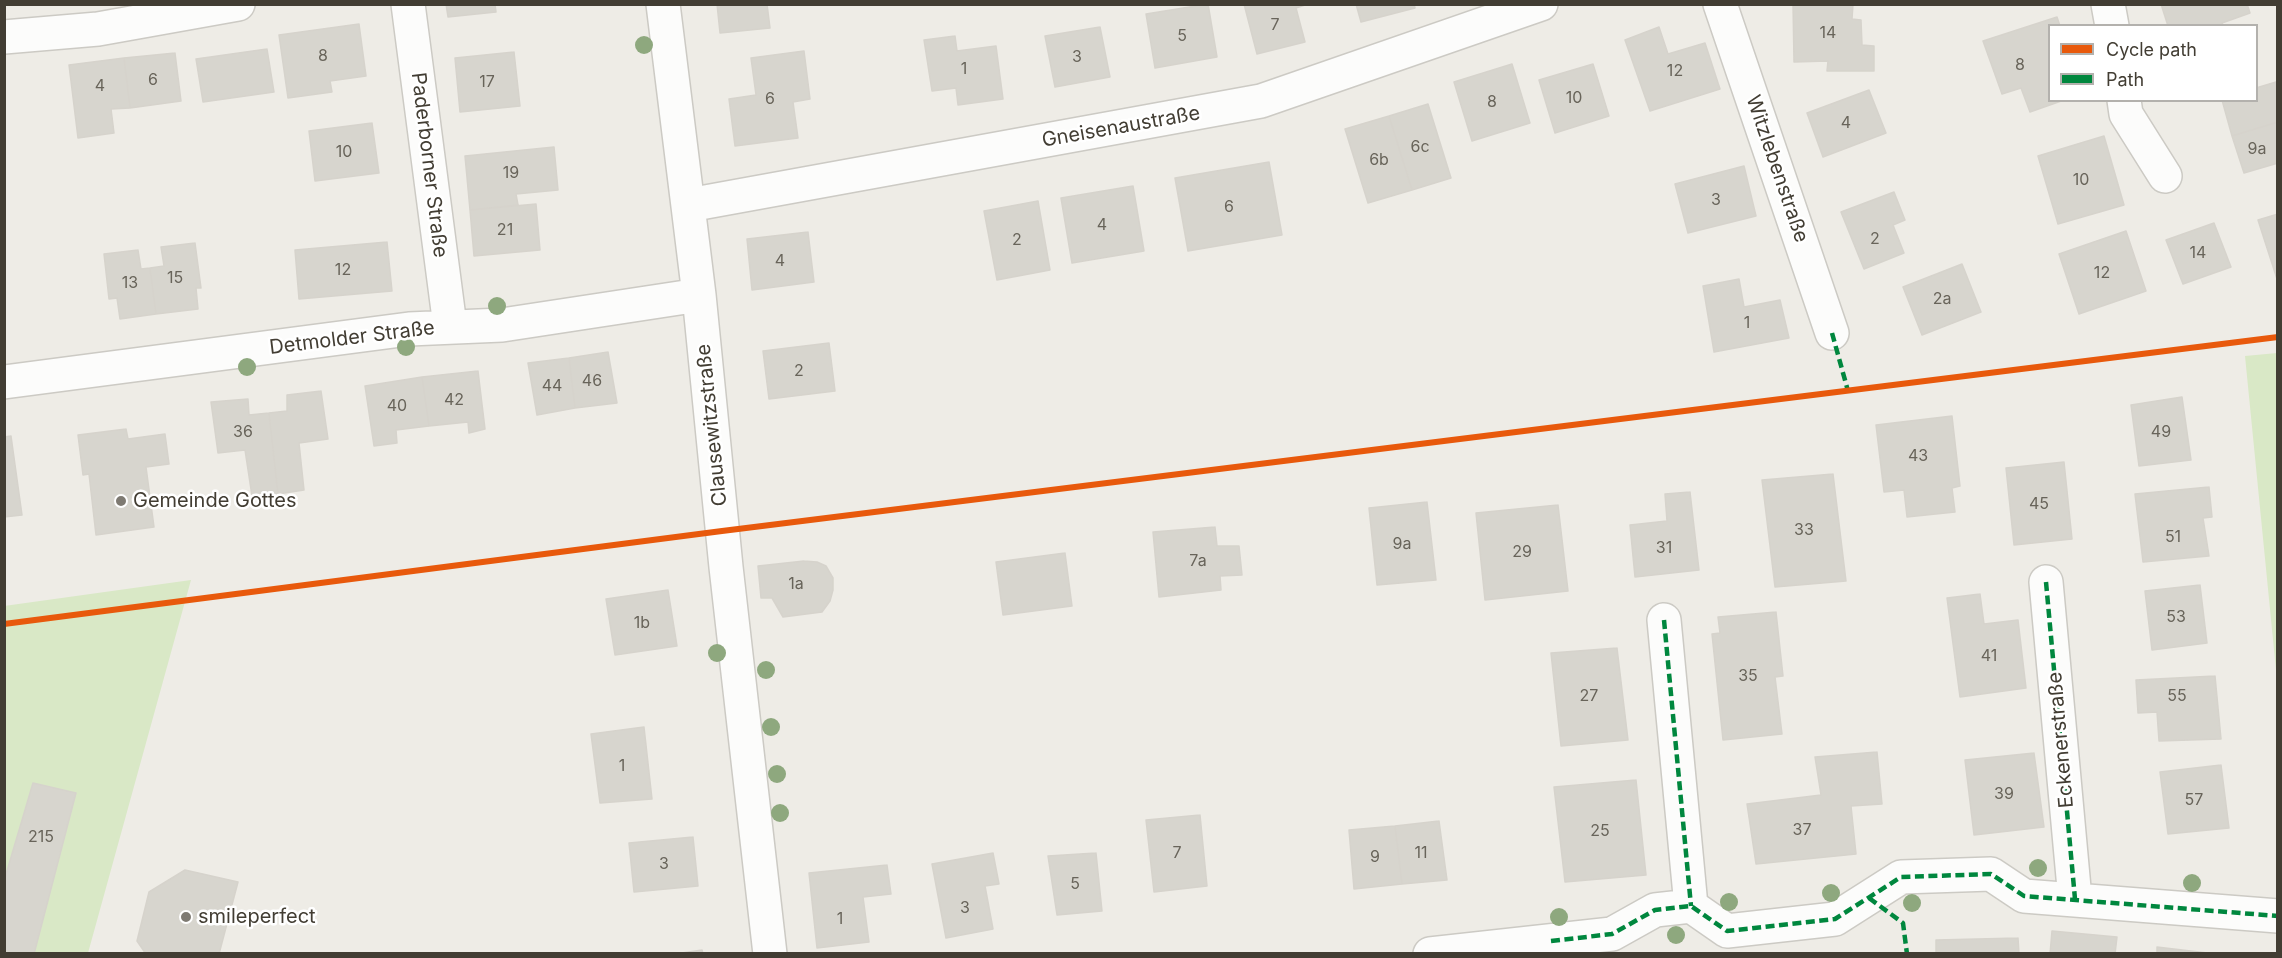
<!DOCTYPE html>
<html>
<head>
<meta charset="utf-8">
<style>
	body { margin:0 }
	#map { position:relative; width:2282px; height:958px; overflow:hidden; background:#eeece6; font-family:Inter,sans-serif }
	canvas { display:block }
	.frame { position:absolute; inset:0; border:6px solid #423d33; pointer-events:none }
	.legend { position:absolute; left:2048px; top:24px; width:210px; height:78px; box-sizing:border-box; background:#fff; border:2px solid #b3b1ad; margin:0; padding:8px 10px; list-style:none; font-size:18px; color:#423d33 }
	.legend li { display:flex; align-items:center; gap:12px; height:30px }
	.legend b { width:30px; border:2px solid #b3b1ad }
</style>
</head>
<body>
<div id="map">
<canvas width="2282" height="958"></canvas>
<div class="frame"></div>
<ul class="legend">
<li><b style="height:8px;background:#e8590c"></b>Cycle path</li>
<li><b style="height:8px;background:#00873e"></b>Path</li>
</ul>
</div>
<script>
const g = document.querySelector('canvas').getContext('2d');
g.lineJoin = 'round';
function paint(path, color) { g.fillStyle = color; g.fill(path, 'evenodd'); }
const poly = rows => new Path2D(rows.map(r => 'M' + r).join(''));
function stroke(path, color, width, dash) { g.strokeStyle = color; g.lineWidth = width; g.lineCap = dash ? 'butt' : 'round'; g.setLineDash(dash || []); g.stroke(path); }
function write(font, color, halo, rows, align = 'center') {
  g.font = font + ' Inter,sans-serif'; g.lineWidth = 5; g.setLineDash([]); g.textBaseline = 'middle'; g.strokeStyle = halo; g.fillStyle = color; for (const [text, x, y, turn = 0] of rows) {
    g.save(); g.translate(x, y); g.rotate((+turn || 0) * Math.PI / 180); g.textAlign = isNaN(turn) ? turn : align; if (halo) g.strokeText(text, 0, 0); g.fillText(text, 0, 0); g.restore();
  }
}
paint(poly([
	[2277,353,2278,353,2277,680,2245,356],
	[191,580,88,953,5,953,4,606]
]), '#d9e8c6');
const building = poly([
	[446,4,495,4,496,12,448,17,446,4],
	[717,4,767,4,770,28,720,33,717,4],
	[1208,4,1217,57,1155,68,1146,14,1208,4],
	[1244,4,1308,4,1296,8,1305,42,1257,54,1244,4],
	[1356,4,1414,4,1415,8,1361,22,1356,4],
	[1793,4,1853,4,1852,19,1861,20,1862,45,1874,46,1874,71,1827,71,1828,61,1794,62,1793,4],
	[2161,4,2247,4,2250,13,2222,23,2223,26,2168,26,2161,4],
	[2057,17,2060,26,2050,26,2050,100,2064,100,2030,112,2021,88,2002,94,1983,41,2057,17],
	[359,24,366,76,330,81,332,92,288,98,279,35,359,24],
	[1100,27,1110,77,1055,87,1045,36,1100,27],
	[1659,27,1668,54,1705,43,1720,89,1650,111,1625,40,1659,27],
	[955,36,957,51,996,46,1003,99,958,105,956,88,932,91,924,40,955,36],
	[267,49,274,92,203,102,196,59,267,49],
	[804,51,810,99,793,102,798,138,735,146,729,99,756,95,751,58,804,51],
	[514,52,520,106,460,112,455,58,514,52],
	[175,53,181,101,130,108,124,58,175,53],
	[124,58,130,108,111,109,114,133,78,138,69,65,124,58],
	[1512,64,1530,123,1472,141,1454,82,1512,64],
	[1593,64,1609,116,1555,133,1539,80,1593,64],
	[2276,82,2278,122,2232,136,2222,100,2256,100,2256,88,2276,82],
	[1869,90,1886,133,1823,157,1807,113,1869,90],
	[1428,104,1451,178,1412,190,1389,116,1428,104],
	[1389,116,1412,190,1368,203,1345,129,1389,116],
	[2278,122,2278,163,2244,173,2232,136,2278,122],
	[372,123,379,173,315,181,309,131,372,123],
	[2104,136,2124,205,2058,224,2038,156,2104,136],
	[554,147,558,190,516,194,518,205,470,210,465,156,554,147],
	[1269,162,1282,235,1188,251,1175,178,1269,162],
	[1744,166,1756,216,1688,233,1675,184,1744,166],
	[1133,186,1144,251,1072,263,1061,198,1133,186],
	[1894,192,1905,220,1893,225,1904,253,1864,269,1841,212,1894,192],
	[1038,201,1050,270,997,280,984,211,1038,201],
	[536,204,540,250,474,256,470,210,536,204],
	[2278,214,2278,279,2277,279,2258,220,2278,214],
	[2214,223,2231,267,2183,284,2166,240,2214,223],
	[2126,231,2146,291,2079,314,2059,254,2126,231],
	[808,232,814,282,752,290,747,239,808,232],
	[387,242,392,291,299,299,295,250,387,242],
	[195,243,201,288,196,288,198,309,156,314,150,268,164,266,161,247,195,243],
	[138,250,141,269,150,268,156,314,120,319,117,298,109,299,104,254,138,250],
	[1962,264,1981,312,1922,335,1903,287,1962,264],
	[1739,279,1744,307,1780,300,1789,338,1714,352,1703,286,1739,279],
	[829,343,835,391,769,399,763,351,829,343],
	[608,352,617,403,575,408,569,358,608,352],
	[569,358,575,408,537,415,528,363,569,358],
	[478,371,485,429,469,433,468,422,429,426,422,377,478,371],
	[422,377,429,426,396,430,397,443,374,446,365,386,422,377],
	[321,391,328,439,299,443,304,490,278,494,269,413,287,411,287,395,321,391],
	[2182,397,2191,460,2139,466,2131,405,2182,397],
	[248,399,249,415,269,413,278,494,252,496,245,450,218,453,211,402,248,399],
	[1952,416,1960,486,1952,488,1955,512,1907,517,1904,490,1884,492,1876,425,1952,416],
	[126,429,128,439,165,434,169,464,146,467,154,527,96,535,89,474,83,475,78,435,126,429],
	[11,436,22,515,4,517,4,437,11,436],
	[2064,462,2072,539,2014,545,2006,468,2064,462],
	[1833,474,1846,581,1775,587,1762,480,1833,474],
	[2209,487,2212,517,2203,518,2209,556,2143,562,2135,494,2209,487],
	[1690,492,1699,570,1635,577,1630,525,1667,521,1665,494,1690,492],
	[1427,502,1436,580,1377,585,1369,508,1427,502],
	[1558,505,1568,591,1485,600,1476,513,1558,505],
	[1215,527,1217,546,1239,546,1242,575,1220,576,1221,590,1159,597,1153,532,1215,527],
	[1065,553,1072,606,1003,615,996,562,1065,553],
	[804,561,817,562,826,566,833,578,833,590,830,601,822,612,783,617,772,598,761,598,758,566,804,561],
	[2200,585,2207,643,2152,650,2145,591,2200,585],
	[668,590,677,646,615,655,606,599,668,590],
	[1980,594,1984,624,2018,620,2026,688,1960,697,1947,598,1980,594],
	[1776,612,1783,676,1775,677,1782,734,1723,740,1712,634,1720,633,1718,617,1776,612],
	[1617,648,1628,740,1561,746,1551,653,1617,648],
	[2215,676,2221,739,2159,741,2157,712,2138,713,2136,680,2215,676],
	[644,727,652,799,600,803,591,734,644,727],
	[1877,752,1882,804,1851,806,1856,854,1756,864,1747,804,1821,795,1815,757,1877,752],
	[2034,753,2044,827,1974,835,1965,760,2034,753],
	[2221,765,2229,828,2168,834,2160,772,2221,765],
	[1636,780,1646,875,1565,882,1554,787,1636,780],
	[33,783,76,793,34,954,4,954,4,881,33,783],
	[1200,815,1207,886,1154,892,1146,820,1200,815],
	[1439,821,1447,880,1402,884,1395,826,1439,821],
	[1395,826,1402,884,1354,889,1349,830,1395,826],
	[693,837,698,886,634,892,629,843,693,837],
	[993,853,999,884,985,886,993,929,946,938,932,864,993,853],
	[1096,853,1102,911,1057,915,1048,856,1096,853],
	[887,865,891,894,863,897,869,942,817,948,809,873,887,865],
	[185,870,238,882,219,954,146,954,137,941,149,892,185,870],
	[2052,931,2117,937,2115,954,2050,954,2052,931],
	[2018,938,2019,954,1936,954,1936,940,2018,938],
	[2157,947,2216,954,2157,954,2157,947],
	[702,950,703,954,675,954,702,950]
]);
paint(building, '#d7d5ce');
stroke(building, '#d6d3cc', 1.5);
const minor = poly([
	[408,4,450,326],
	[663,4,699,295,726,567,770,954],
	[1720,4,1832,333],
	[2108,4,2112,26],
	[4,37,98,29,238,4],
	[2124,100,2126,114,2165,176],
	[689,205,1261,101,1541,4],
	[4,382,409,329,502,325,699,295],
	[2046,582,2075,899],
	[1664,620,1691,906],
	[1430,954,1612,934,1655,910,1691,906,1727,931,1835,919,1901,877,1991,874,2024,896,2278,916]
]);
stroke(minor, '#cccac4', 36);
stroke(minor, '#fcfcfb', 33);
stroke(poly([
	[1832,333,1848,391],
	[2046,582,2075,899],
	[1664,620,1691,906],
	[1869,898,1903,923,1907,954],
	[1551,941,1612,934,1655,910,1691,906,1727,931,1835,919,1901,877,1991,874,2024,896,2278,916]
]), '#00873e', 4.5, [9, 4.5]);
stroke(poly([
	[4,624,722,531,2278,337]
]), '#e8590c', 6);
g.fillStyle = '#8ea87e';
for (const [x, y] of [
	[644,45],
	[497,306],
	[406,347],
	[247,367],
	[717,653],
	[766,670],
	[771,727],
	[777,774],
	[780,813],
	[2038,868],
	[2192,883],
	[1831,893],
	[1729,902],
	[1912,903],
	[1559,917],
	[1676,935]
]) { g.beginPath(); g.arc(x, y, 9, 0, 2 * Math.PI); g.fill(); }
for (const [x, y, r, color] of [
	[121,501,6,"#7e7a72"],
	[186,917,6,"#7e7a72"]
]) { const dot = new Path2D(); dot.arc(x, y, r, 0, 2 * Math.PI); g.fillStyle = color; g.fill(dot); stroke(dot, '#fff', 2); }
write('16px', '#68645a', null, [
	["7",1275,25],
	["14",1828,33],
	["5",1182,36],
	["8",323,56],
	["3",1077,57],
	["8",2020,65],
	["1",964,69],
	["12",1675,71],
	["6",153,80],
	["17",487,82],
	["4",100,86],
	["10",1574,98],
	["6",770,99],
	["8",1492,102],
	["4",1846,123],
	["6c",1420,147],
	["9a",2257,149],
	["10",344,152],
	["6b",1379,160],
	["19",511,173],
	["10",2081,180],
	["3",1716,200],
	["6",1229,207],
	["4",1102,225],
	["21",505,230],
	["2",1875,239],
	["2",1017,240],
	["14",2198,253],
	["4",780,261],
	["12",343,270],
	["12",2102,273],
	["15",175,278],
	["13",130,283],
	["2a",1942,299],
	["1",1747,323],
	["2",799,371],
	["46",592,381],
	["44",552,386],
	["42",454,400],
	["40",397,406],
	["36",243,432],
	["49",2161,432],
	["43",1918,456],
	["45",2039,504],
	["33",1804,530],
	["51",2173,537],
	["9a",1402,544],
	["31",1664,548],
	["29",1522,552],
	["7a",1198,561],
	["1a",796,584],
	["53",2176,617],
	["1b",642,623],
	["41",1989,656],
	["35",1748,676],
	["27",1589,696],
	["55",2177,696],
	["1",622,766],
	["39",2004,794],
	["57",2194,800],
	["37",1802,830],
	["25",1600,831],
	["215",41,837],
	["7",1177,853],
	["11",1421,853],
	["9",1375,857],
	["3",664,864],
	["5",1075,884],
	["3",965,908],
	["1",840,919]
]);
write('20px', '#423d33', '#fff', [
	["Gneisenaustraße",1121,127,-10],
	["Paderborner Straße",429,165,83],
	["Witzlebenstraße",1777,169,71],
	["Detmolder Straße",352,338,-7],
	["Clausewitzstraße",712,425,-96],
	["Eckenerstraße",2061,740,-95]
]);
write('20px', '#423d33', '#fff', [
	["Gemeinde Gottes",133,501],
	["smileperfect",198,917]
], 'left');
</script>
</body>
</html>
